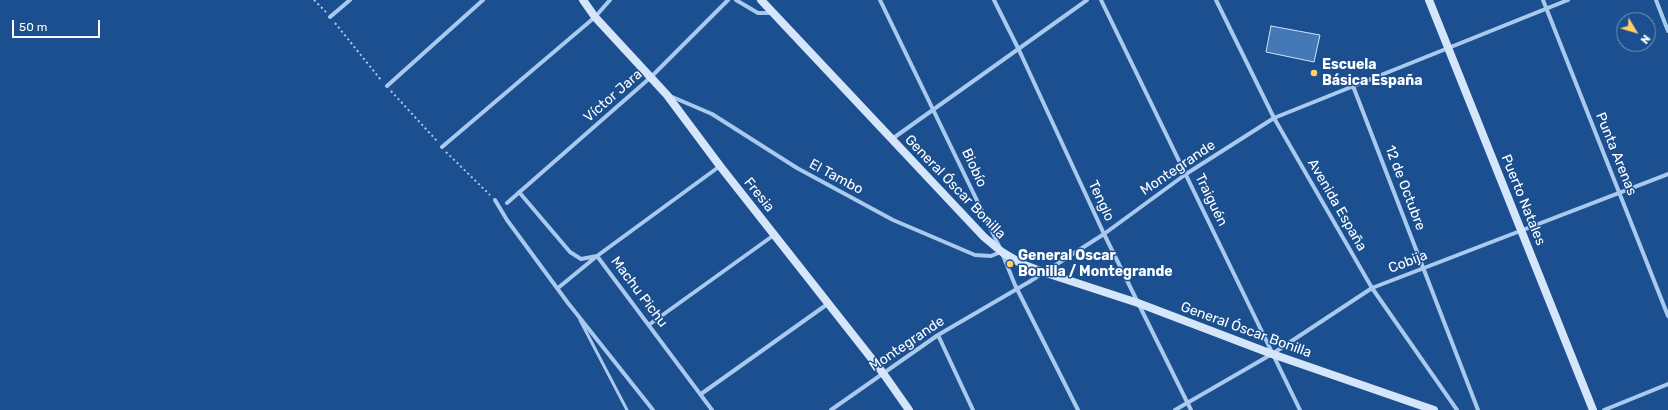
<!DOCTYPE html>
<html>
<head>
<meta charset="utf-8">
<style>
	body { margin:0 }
	#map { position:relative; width:1668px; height:410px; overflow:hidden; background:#1b4f8f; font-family:Rubik,sans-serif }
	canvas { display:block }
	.north { position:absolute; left:1616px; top:12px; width:40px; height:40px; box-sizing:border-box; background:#1b4f8f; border:1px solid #7695bc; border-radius:50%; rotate:128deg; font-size:11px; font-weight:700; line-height:16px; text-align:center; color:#fff }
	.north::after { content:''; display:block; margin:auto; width:14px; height:18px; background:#ffd166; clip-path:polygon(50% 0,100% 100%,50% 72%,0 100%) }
	.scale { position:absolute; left:12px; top:20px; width:88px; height:18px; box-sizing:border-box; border:2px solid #fff; border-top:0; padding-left:5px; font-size:12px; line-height:14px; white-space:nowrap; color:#fff; -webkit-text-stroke:3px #1b4f8f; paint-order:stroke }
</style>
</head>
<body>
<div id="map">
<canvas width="1668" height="410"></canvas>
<div class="north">N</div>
<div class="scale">50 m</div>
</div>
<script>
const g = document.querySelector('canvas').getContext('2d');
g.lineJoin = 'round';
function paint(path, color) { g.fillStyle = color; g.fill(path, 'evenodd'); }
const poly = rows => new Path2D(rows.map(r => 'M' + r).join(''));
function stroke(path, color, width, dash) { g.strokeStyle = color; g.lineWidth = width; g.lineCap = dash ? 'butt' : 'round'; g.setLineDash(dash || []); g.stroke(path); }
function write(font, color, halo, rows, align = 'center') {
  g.font = font + ' Rubik,sans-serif'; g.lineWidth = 3; g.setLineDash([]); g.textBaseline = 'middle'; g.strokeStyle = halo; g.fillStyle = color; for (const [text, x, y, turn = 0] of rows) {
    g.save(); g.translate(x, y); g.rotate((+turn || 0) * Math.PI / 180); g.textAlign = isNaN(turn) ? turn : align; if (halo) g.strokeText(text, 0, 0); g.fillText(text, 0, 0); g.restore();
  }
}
const building = poly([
	[1271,26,1320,35,1314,62,1266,52,1271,26]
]);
paint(building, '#4478b7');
stroke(building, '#cfe3fa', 1);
stroke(poly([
	[314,0,326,12],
	[335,23,381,80],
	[391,91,437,141],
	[446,152,490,195]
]), '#a9c9ee', 2, [2, 3]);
stroke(poly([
	[580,320,627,410]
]), '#a9c9ee', 3);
stroke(poly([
	[736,0,758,13,772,13],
	[880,0,999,246],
	[994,0,1019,50,1104,234,1191,410],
	[1101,0,1300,410],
	[1216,0,1274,118,1372,288,1457,410],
	[1543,0,1668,316],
	[1656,0,1668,31],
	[330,17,350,0],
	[387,86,483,0],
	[1353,86,1478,410],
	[670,96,712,114,797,168,893,220,975,255,991,256,1001,252],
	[892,139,1087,0],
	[442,147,595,17,610,0],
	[519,192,570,252,581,259,597,256,712,410],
	[495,200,507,220,568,303,653,410],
	[507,203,651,77,728,0],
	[1002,253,1015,285,1078,410],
	[558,288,597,256,720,166],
	[650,324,774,235],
	[938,335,973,410],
	[701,394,829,303],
	[831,410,938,335,1029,282,1104,234,1186,174,1274,118,1568,0],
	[1175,410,1272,354,1372,288,1668,174],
	[1604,410,1668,384]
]), '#a9c9ee', 4);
stroke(poly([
	[583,0,595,17,667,95,720,166,883,373,909,410],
	[761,0,984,237,1002,252,1022,264,1043,272,1138,303,1272,354,1434,410],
	[1429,0,1593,410]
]), '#d6e6fa', 8);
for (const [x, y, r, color] of [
	[1314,73,4,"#ffd166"],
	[1010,264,4,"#ffd166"]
]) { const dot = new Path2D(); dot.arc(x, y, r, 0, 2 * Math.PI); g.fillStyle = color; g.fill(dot); stroke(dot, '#1b4f8f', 1.5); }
write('bold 14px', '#fff', '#1b4f8f', [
	["Escuela",1322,65],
	["Básica España",1322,81],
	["General Oscar",1018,256],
	["Bonilla / Montegrande",1018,272]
], 'left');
write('14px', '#fff', '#1b4f8f', [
	["Víctor Jara",613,96,-41],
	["Punta Arenas",1616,154,68],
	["Biobío",974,168,65],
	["Montegrande",1178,168,-34],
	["El Tambo",836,177,28],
	["General Óscar Bonilla",955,187,46],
	["12 de Octubre",1405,188,69],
	["Fresia",759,195,51],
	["Traiguén",1211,200,64],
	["Puerto Natales",1523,200,68],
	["Tenglo",1101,201,65],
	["Avenida España",1337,205,60],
	["Cobija",1408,262,-21],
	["Machu Pichu",639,292,53],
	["General Óscar Bonilla",1246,330,20],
	["Montegrande",907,344,-34]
]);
</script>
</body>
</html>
